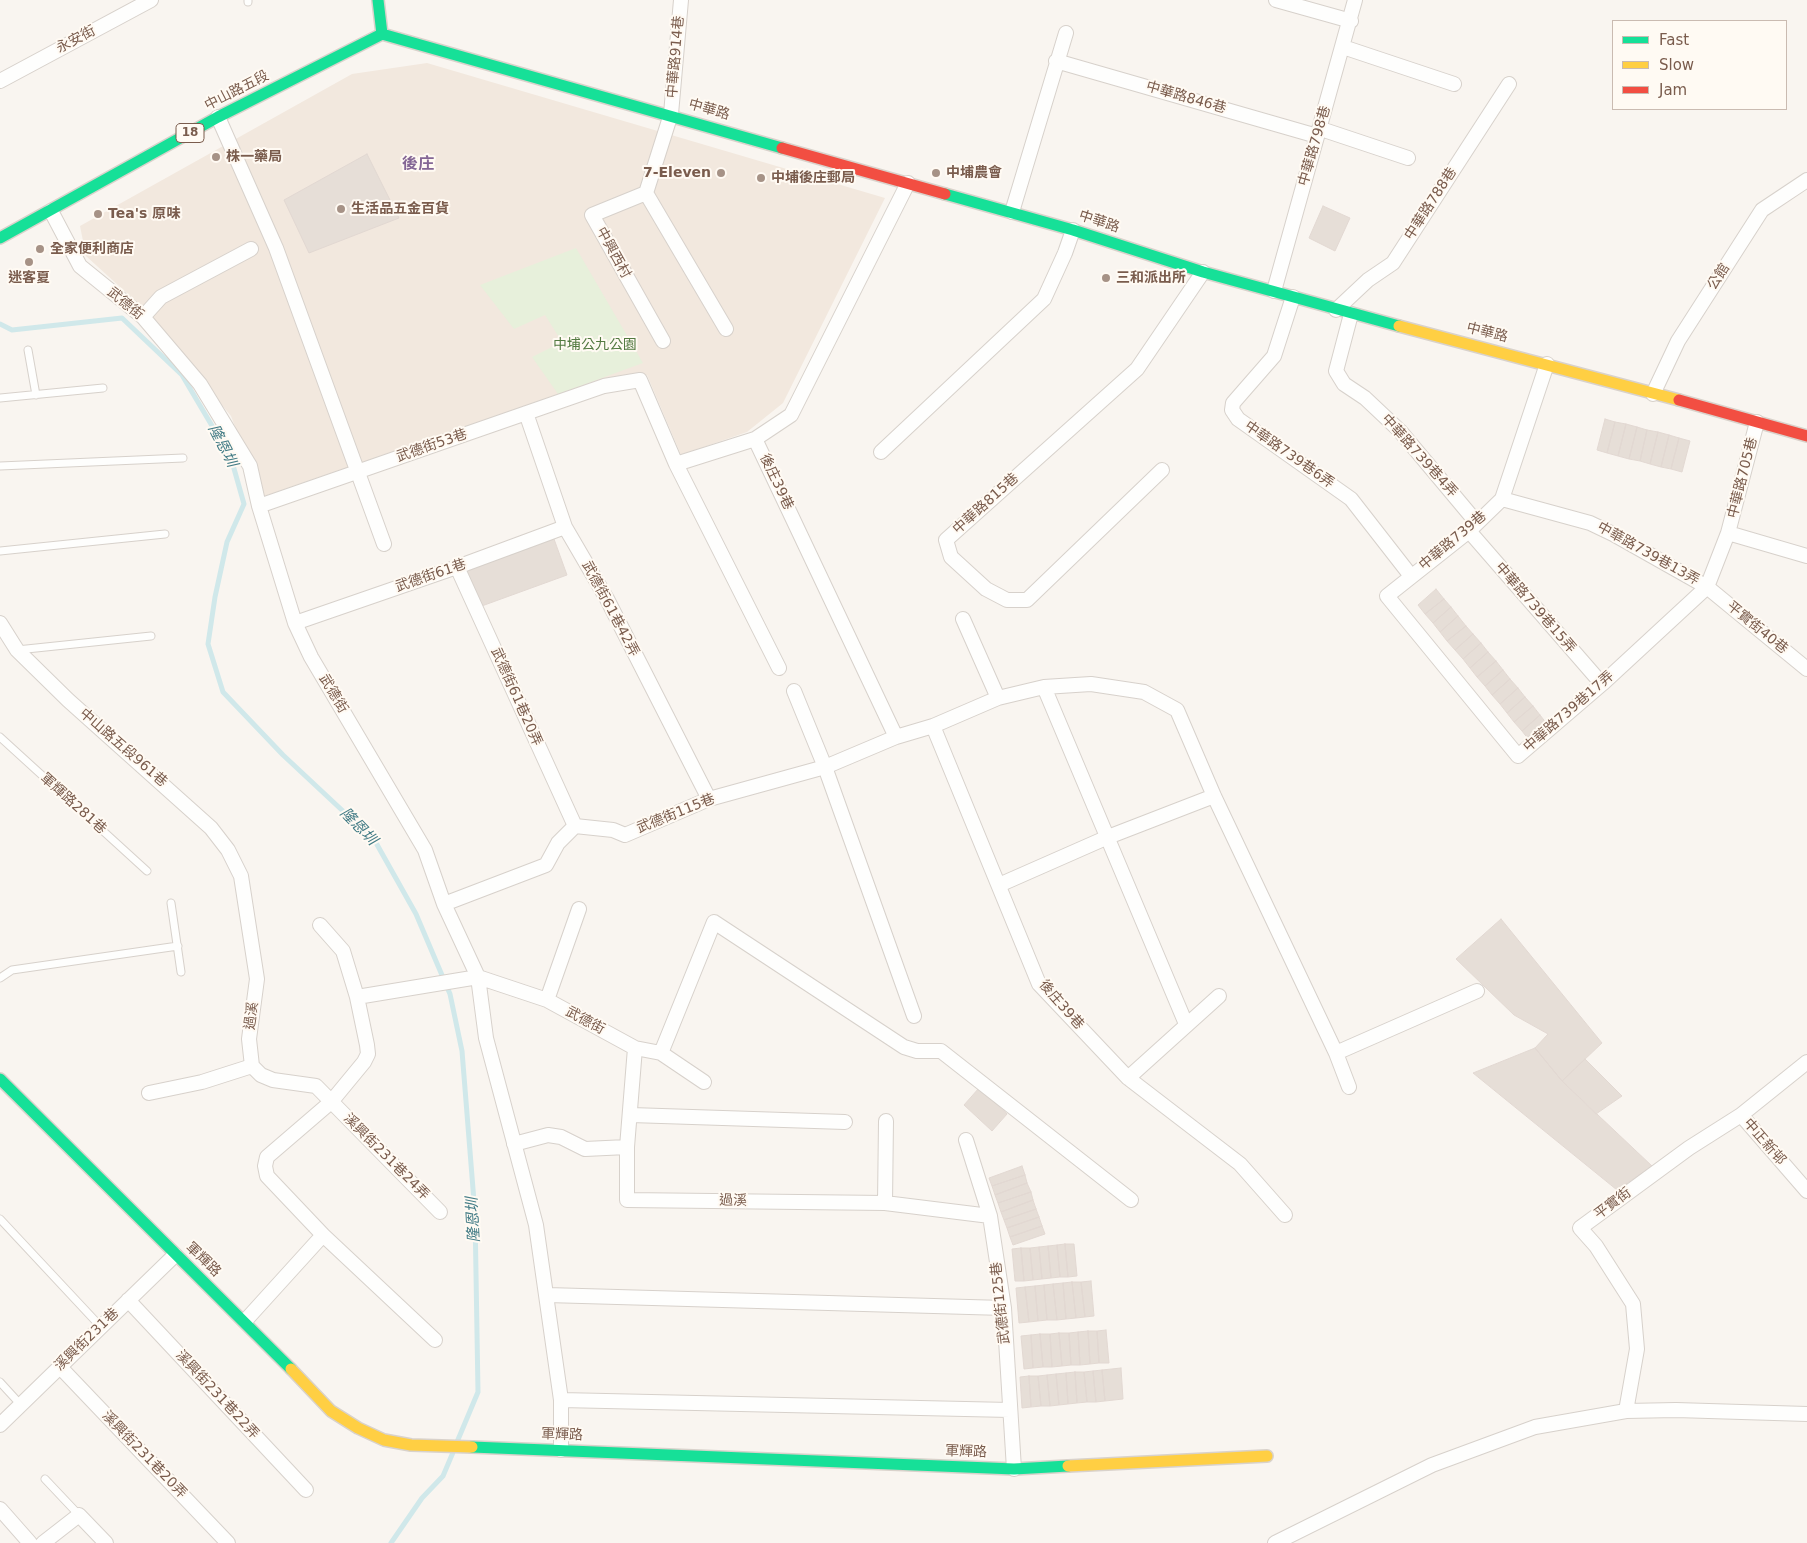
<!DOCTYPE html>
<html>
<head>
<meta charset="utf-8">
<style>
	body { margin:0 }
	#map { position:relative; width:1807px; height:1543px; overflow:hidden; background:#f9f5f0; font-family:"DejaVu Sans",sans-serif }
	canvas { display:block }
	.legend { position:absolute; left:1612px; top:20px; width:175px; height:90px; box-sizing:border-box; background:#fffaf3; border:1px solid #cabbb1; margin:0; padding:6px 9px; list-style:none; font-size:15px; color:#7a5c4d }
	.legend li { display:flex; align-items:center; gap:10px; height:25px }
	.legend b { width:25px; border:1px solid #cabbb1 }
</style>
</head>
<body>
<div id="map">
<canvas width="1807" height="1543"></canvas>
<ul class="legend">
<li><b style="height:6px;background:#16e098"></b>Fast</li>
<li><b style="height:6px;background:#ffcf43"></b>Slow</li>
<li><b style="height:6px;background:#f24e42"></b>Jam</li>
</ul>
</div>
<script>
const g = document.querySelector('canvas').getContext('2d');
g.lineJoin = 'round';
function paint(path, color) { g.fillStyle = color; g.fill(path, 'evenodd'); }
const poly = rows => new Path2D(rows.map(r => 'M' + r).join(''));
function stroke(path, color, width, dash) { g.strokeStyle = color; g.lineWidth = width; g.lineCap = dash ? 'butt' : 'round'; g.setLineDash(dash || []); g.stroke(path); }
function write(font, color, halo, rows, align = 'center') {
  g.font = font + ' "DejaVu Sans","Noto Sans TC",sans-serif'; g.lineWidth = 4; g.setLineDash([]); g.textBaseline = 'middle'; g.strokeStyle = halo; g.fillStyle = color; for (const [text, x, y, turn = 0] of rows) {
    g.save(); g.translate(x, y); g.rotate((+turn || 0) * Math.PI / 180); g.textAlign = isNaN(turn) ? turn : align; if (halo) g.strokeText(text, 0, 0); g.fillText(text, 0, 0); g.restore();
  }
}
paint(poly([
	[427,63,885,198,783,403,747,432,681,455,647,375,507,412,262,497,231,416,131,297,86,256,80,226,352,74]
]), '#f2e8de');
paint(poly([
	[576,248,643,363,558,394,532,357,562,342,545,315,514,329,480,285]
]), '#e7f0db');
stroke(poly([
	[0,324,12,330,122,318,182,375,231,458,244,504,227,542,215,597,208,644,223,692,283,755,375,841,416,914,450,994,462,1051,475,1214,478,1392,457,1442],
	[391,1543,422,1498,443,1476,454,1450]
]), '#d0e8ea', 5);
const building = poly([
	[367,154,399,218,309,253,284,200,367,154],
	[1323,206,1350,218,1335,251,1309,238,1323,206],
	[1605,419,1615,422,1607,453,1597,450,1605,419],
	[1615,422,1626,424,1618,456,1607,453,1615,422],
	[1626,424,1637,427,1629,459,1618,456,1626,424],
	[1637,427,1647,430,1640,461,1629,459,1637,427],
	[1647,430,1658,432,1650,464,1640,461,1647,430],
	[1658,432,1669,435,1661,467,1650,464,1658,432],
	[1669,435,1679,438,1671,469,1661,467,1669,435],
	[1679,438,1690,441,1682,472,1671,469,1679,438],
	[554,539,567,575,479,607,466,571,554,539],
	[1436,589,1444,599,1425,614,1418,605,1436,589],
	[1444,599,1451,607,1433,623,1425,614,1444,599],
	[1451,607,1458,616,1440,632,1433,623,1451,607],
	[1458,616,1466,626,1447,641,1440,632,1458,616],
	[1466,626,1473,634,1455,650,1447,641,1466,626],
	[1473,634,1481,643,1463,659,1455,650,1473,634],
	[1481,643,1488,652,1470,668,1463,659,1481,643],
	[1488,652,1496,661,1477,677,1470,668,1488,652],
	[1496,661,1503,670,1485,686,1477,677,1496,661],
	[1503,670,1510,679,1492,695,1485,686,1503,670],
	[1510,679,1518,688,1500,704,1492,695,1510,679],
	[1518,688,1525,697,1507,713,1500,704,1518,688],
	[1525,697,1533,706,1514,722,1507,713,1525,697],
	[1533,706,1540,715,1522,731,1514,722,1533,706],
	[1540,715,1547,724,1529,740,1522,731,1540,715],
	[1501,919,1602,1043,1562,1081,1535,1048,1548,1034,1514,1015,1456,959,1501,919],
	[1535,1048,1562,1081,1652,1166,1617,1190,1473,1073,1535,1048],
	[1585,1059,1622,1096,1596,1114,1562,1081,1585,1059],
	[979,1088,1007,1114,992,1131,964,1105,979,1088],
	[1022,1166,1025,1175,992,1186,989,1178,1022,1166],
	[1025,1175,1027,1183,995,1195,992,1186,1025,1175],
	[1027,1183,1031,1192,998,1203,995,1195,1027,1183],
	[1031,1192,1033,1200,1001,1212,998,1203,1031,1192],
	[1033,1200,1036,1209,1004,1220,1001,1212,1033,1200],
	[1036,1209,1039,1217,1007,1228,1004,1220,1036,1209],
	[1039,1217,1042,1226,1010,1237,1007,1228,1039,1217],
	[1042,1226,1045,1234,1013,1245,1010,1237,1042,1226],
	[1065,1244,1068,1277,1060,1277,1057,1245,1065,1244],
	[1065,1244,1074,1244,1077,1276,1068,1277,1065,1244],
	[1057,1245,1060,1277,1051,1278,1048,1246,1057,1245],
	[1048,1246,1051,1278,1042,1279,1039,1247,1048,1246],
	[1039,1247,1042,1279,1033,1280,1030,1248,1039,1247],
	[1021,1248,1024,1281,1015,1281,1012,1249,1021,1248],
	[1021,1248,1030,1248,1033,1280,1024,1281,1021,1248],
	[1091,1281,1094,1316,1085,1317,1081,1282,1091,1281],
	[1072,1282,1076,1318,1066,1319,1063,1283,1072,1282],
	[1072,1282,1081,1282,1085,1317,1076,1318,1072,1282],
	[1063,1283,1066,1319,1057,1320,1053,1284,1063,1283],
	[1053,1284,1057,1320,1047,1320,1044,1285,1053,1284],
	[1044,1285,1047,1320,1038,1321,1035,1286,1044,1285],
	[1035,1286,1038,1321,1029,1322,1025,1287,1035,1286],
	[1025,1287,1029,1322,1019,1323,1016,1288,1025,1287],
	[1106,1330,1109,1363,1099,1363,1097,1331,1106,1330],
	[1088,1331,1090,1364,1080,1365,1078,1332,1088,1331],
	[1088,1331,1097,1331,1099,1363,1090,1364,1088,1331],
	[1078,1332,1080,1365,1071,1365,1069,1333,1078,1332],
	[1059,1333,1062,1366,1052,1367,1050,1334,1059,1333],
	[1059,1333,1069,1333,1071,1365,1062,1366,1059,1333],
	[1040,1334,1043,1367,1033,1368,1031,1335,1040,1334],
	[1040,1334,1050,1334,1052,1367,1043,1367,1040,1334],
	[1031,1335,1033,1368,1024,1369,1021,1336,1031,1335],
	[1121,1368,1123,1399,1105,1401,1102,1370,1121,1368],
	[1102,1370,1105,1401,1096,1402,1093,1371,1102,1370],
	[1093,1371,1096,1402,1087,1402,1084,1372,1093,1371],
	[1075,1372,1077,1403,1068,1404,1066,1373,1075,1372],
	[1075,1372,1084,1372,1087,1402,1077,1403,1075,1372],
	[1066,1373,1068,1404,1059,1405,1056,1374,1066,1373],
	[1056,1374,1059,1405,1050,1406,1047,1375,1056,1374],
	[1047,1375,1050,1406,1041,1406,1038,1376,1047,1375],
	[1029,1376,1031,1407,1022,1408,1020,1377,1029,1376],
	[1029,1376,1038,1376,1041,1406,1031,1407,1029,1376]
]);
paint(building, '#e6ded7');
stroke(building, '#e2d8d2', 1);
const lane = poly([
	[248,0,248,2],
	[28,350,36,395],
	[0,398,103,388],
	[0,466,183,458],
	[0,551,165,534],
	[17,650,151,636],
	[0,737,147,871],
	[171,903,181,972],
	[0,978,12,970,178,946],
	[0,1219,101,1327],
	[0,1382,21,1405],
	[45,1479,79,1515]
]);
const street = poly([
	[1276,0,1351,21],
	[1343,47,1454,84],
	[1056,61,1317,136],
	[0,81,151,0],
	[218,117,276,248,384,544],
	[1321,129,1408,158],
	[908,183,791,415,755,439,896,737,933,726,998,698,963,619],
	[646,193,726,329],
	[51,211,80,266,143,317,200,384,250,466,259,506,295,623,311,657,425,850,444,904,478,977,547,1000,635,1048,661,1053,704,1082],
	[1012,212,1066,33],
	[1274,291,1355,0],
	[1293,297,1274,356,1233,403,1232,410,1238,419,1351,499,1411,576],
	[1336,310,1368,280,1393,263,1509,84],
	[1351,314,1336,371,1344,384,1365,398,1400,431,1477,523],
	[143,317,161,297,251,249],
	[663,341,592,215,646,193,671,114,681,0],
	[1547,364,1502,499,1469,531,1387,596,1518,756,1602,684,1707,587,1728,533,1757,422],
	[1653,394,1678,341,1762,210,1807,180],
	[526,413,565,527,607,599,709,799],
	[881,452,1044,299,1065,253,1073,230],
	[676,464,779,668],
	[1162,470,1027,600,1007,600,986,589,951,557,946,540,1137,369,1203,272],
	[1502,499,1590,523,1613,534,1707,587,1807,669],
	[259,506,604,386,640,380,676,464,755,439],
	[1469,531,1602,684],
	[1728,533,1807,556],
	[457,567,575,826],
	[0,623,17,650,68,700,211,828,228,850,241,876,257,979,249,1039,252,1066,261,1075,273,1080,316,1086,440,1212],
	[295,623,457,567,565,527],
	[1044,687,1186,1024],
	[794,691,825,767,914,1016],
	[998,698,1044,687,1091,684,1144,692,1177,710,1214,796,1336,1053,1349,1087],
	[933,726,1039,984,1128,1078,1240,1164,1285,1215],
	[999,885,1108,837,1214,796],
	[444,904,546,865,558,843,575,826,613,830,625,835,709,799,825,767,896,737],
	[320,925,343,951,357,997],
	[547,1000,579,909],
	[635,1048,627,1147,627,1200,885,1203,990,1216],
	[661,1053,714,922,904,1047,917,1051,941,1051,1131,1200],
	[1336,1053,1477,991],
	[1128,1078,1219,996],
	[149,1093,202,1082,252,1066],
	[631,1115,845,1122],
	[1741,1115,1807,1191],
	[966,1140,990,1216,1004,1308,1014,1469],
	[514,1144,548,1135,561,1137,585,1149,627,1147],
	[885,1203,886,1121],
	[323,1235,435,1340],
	[547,1295,1004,1308],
	[128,1300,306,1490],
	[245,1321,323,1235,267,1176,265,1166,267,1157,331,1102,364,1062,368,1054,367,1045,357,997,478,977,486,1038,536,1225,561,1400,561,1450],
	[60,1367,228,1543],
	[561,1400,1010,1410],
	[1626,1411,1637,1349,1633,1304,1596,1246,1580,1228,1689,1148,1741,1115,1807,1062],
	[0,1425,175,1255],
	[0,1509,30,1543],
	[43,1543,79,1515,106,1543],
	[1275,1543,1432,1465,1535,1427,1626,1411,1676,1410,1807,1414]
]);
const fast = poly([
	[382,34,782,148],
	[945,194,1073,230,1203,272,1399,326],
	[0,238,218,117,382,34,378,0],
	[0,1079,291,1369],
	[472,1447,1014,1469,1068,1466]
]);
const slow = poly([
	[1399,326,1679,400],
	[291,1369,331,1411,358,1428,384,1440,411,1445,472,1447],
	[1068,1466,1267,1456]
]);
const jam = poly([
	[782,148,945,194],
	[1679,400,1807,436]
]);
stroke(lane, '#d7d1cb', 9);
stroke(street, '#d7d1cb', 16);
stroke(fast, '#d9d2cb', 14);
stroke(slow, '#d9d2cb', 14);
stroke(jam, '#d9d2cb', 14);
stroke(lane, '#fefefd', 7);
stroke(street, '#fefefd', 14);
stroke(fast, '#16e098', 11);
stroke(slow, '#ffcf43', 11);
stroke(jam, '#f24e42', 11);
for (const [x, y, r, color] of [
	[216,157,5,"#a69286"],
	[721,173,5,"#a69286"],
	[936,173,5,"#a69286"],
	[761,178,5,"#a69286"],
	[341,209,5,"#a69286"],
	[98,214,5,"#a69286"],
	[40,249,5,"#a69286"],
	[29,262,5,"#a69286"],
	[1106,278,5,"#a69286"]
]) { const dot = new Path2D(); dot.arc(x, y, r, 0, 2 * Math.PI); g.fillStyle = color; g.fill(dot); stroke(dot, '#fffaf3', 2); }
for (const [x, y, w] of [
	[190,133,28]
]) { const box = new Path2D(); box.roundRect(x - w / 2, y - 9.5, w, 19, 4); g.fillStyle = '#fffaf3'; g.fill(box); stroke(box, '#7a5c4d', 1); }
write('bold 12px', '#7a5c4d', null, [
	["18",190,133]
]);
write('14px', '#7a5c4d', '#fffaf3', [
	["永安街",76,40,-28],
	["中華路914巷",676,57,-85],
	["中山路五段",237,91,-27],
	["中華路846巷",1186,98,16],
	["中華路",709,110,16],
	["中華路798巷",1315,146,-74],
	["中華路788巷",1431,204,-57],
	["中華路",1099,222,18],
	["中興西村",613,253,61],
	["公館",1719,277,-57],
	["武德街",125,304,39],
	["中華路",1487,333,14],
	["武德街53巷",432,446,-19],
	["中華路739巷6弄",1289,455,35],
	["中華路739巷4弄",1419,456,48],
	["中華路705巷",1743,478,-76],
	["後庄39巷",776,482,65],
	["中華路815巷",986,504,-42],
	["中華路739巷",1453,541,-40],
	["中華路739巷13弄",1648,554,29],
	["武德街61巷",431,576,-19],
	["中華路739巷15弄",1535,608,49],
	["武德街61巷42弄",610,609,62],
	["平實街40巷",1757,628,39],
	["武德街",333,694,59],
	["武德街61巷20弄",516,697,66],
	["中華路739巷17弄",1569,712,-41],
	["中山路五段961巷",123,748,41],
	["軍輝路281巷",73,804,42],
	["武德街115巷",676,814,-22],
	["後庄39巷",1061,1005,49],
	["過溪",252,1016,-82],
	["武德街",585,1021,28],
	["中正新邨",1764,1142,49],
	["溪興街231巷24弄",386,1157,45],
	["過溪",733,1201,1],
	["平實街",1613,1204,-37],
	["軍輝路",203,1260,44],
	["武德街125巷",1001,1303,-96],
	["溪興街231巷",87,1340,-44],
	["溪興街231巷22弄",217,1395,47],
	["軍輝路",562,1435,2],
	["軍輝路",966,1452,2],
	["溪興街231巷20弄",144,1455,46]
]);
write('bold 14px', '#7a5c4d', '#fffaf3', [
	["株一藥局",226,157],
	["7-Eleven",711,173,"right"],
	["中埔農會",946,173],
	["中埔後庄郵局",771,178],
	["生活品五金百貨",351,209],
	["Tea's 原味",108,214],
	["全家便利商店",50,249],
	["迷客夏",29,278,"center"],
	["三和派出所",1116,278]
], 'left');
write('14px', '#537a41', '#fffaf3', [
	["中埔公九公園",595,345]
]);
write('italic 15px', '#437c86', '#fffaf3', [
	["隆恩圳",222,446,63],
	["隆恩圳",358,827,46],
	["隆恩圳",474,1220,-93]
]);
write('bold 16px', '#846695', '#fffaf3', [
	["後庄",418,165]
]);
</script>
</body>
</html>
